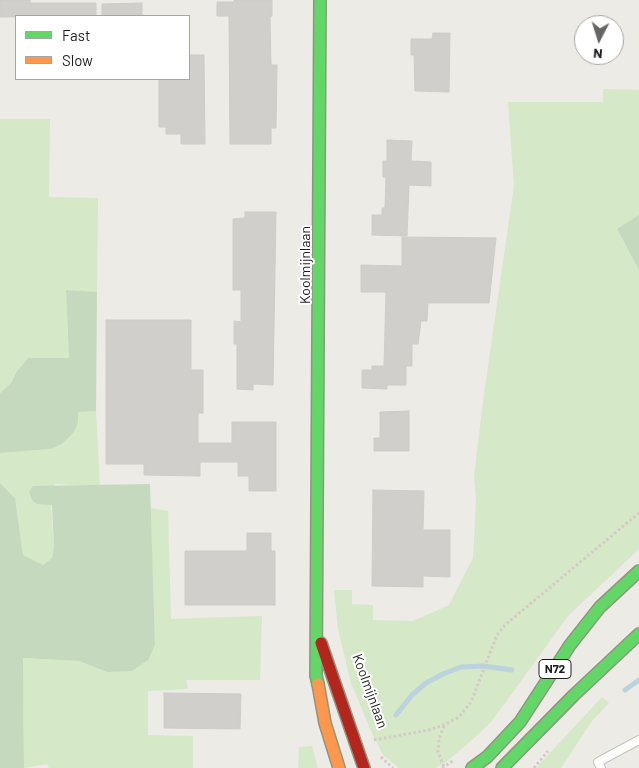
<!DOCTYPE html>
<html>
<head>
<meta charset="utf-8">
<style>
	body { margin:0 }
	#map { position:relative; width:639px; height:768px; overflow:hidden; background:#ecebe6; font-family:Barlow,sans-serif }
	canvas { display:block }
	.legend { position:absolute; left:15px; top:15px; width:175px; height:65px; box-sizing:border-box; background:#fff; border:1px solid #a5a5a5; margin:0; padding:6px 9px; list-style:none; font-size:15px; color:#1e1e1e }
	.legend li { display:flex; align-items:center; gap:10px; height:25px }
	.legend b { width:25px; border:1px solid #a5a5a5 }
	.north { position:absolute; left:574px; top:15px; width:50px; height:50px; box-sizing:border-box; background:#fff; border:1px solid #a5a5a5; border-radius:50%; rotate:185deg; font-size:14px; font-weight:700; line-height:20px; text-align:center; color:#1e1e1e }
	.north::after { content:''; display:block; margin:auto; width:18px; height:22px; background:#666664; clip-path:polygon(50% 0,100% 100%,50% 72%,0 100%) }
</style>
</head>
<body>
<div id="map">
<canvas width="639" height="768"></canvas>
<ul class="legend">
<li><b style="height:6px;background:#63d668"></b>Fast</li>
<li><b style="height:6px;background:#ff974d"></b>Slow</li>
</ul>
<div class="north">N</div>
</div>
<script>
const g = document.querySelector('canvas').getContext('2d');
g.lineJoin = 'round';
function paint(path, color) { g.fillStyle = color; g.fill(path, 'evenodd'); }
const poly = rows => new Path2D(rows.map(r => 'M' + r).join(''));
function stroke(path, color, width, dash) { g.strokeStyle = color; g.lineWidth = width; g.lineCap = dash ? 'butt' : 'round'; g.setLineDash(dash || []); g.stroke(path); }
function write(font, color, halo, rows, align = 'center') {
  g.font = font + ' Barlow,sans-serif'; g.lineWidth = 4; g.setLineDash([]); g.textBaseline = 'middle'; g.strokeStyle = halo; g.fillStyle = color; for (const [text, x, y, turn = 0] of rows) {
    g.save(); g.translate(x, y); g.rotate((+turn || 0) * Math.PI / 180); g.textAlign = isNaN(turn) ? turn : align; if (halo) g.strokeText(text, 0, 0); g.fillText(text, 0, 0); g.restore();
  }
}
paint(poly([
	[603,89,639,90,639,215,617,230,639,270,639,549,568,616,508,699,490,723,473,739,446,762,435,768,399,768,383,755,371,731,351,683,338,629,334,590,352,590,352,604,373,605,373,620,413,621,449,605,473,558,476,501,474,476,484,394,514,186,508,102,603,102],
	[0,119,50,119,49,197,98,198,97,292,66,290,69,358,28,358,17,371,11,383,0,393],
	[96,411,100,486,55,484,51,505,54,547,52,558,43,565,23,555,15,498,0,483,0,453,51,449,62,444,78,422,78,412],
	[150,508,168,511,171,619,262,616,260,680,186,680,188,689,148,691,148,735,193,736,193,768,49,768,47,764,24,768,23,658,79,661,107,672,155,645],
	[602,697,609,703,592,721,561,768,536,768],
	[312,746,318,768,298,768,299,747]
]), '#d5e8c7');
paint(poly([
	[639,215,639,270,617,229],
	[66,290,97,292,96,411,78,412,78,422,74,432,62,444,51,449,0,453,0,393,11,383,17,371,28,358,69,358],
	[0,483,15,498,23,555,43,565,52,558,54,547,52,505,37,504,32,500,29,492,33,486,150,484,155,645,148,660,132,671,107,672,79,661,23,658,24,768,0,768]
]), '#c4d9bd');
stroke(poly([
	[625,690,639,680],
	[396,715,412,695,426,683,443,674,461,667,483,666,512,670]
]), '#bcd2dd', 5);
const building = poly([
	[0,0,30,0,30,3,96,3,96,16,0,17,0,0],
	[234,0,272,0,272,16,270,16,271,65,277,65,276,128,271,128,271,144,230,144,229,16,217,16,217,2,234,2,234,0],
	[142,3,142,16,102,16,102,4,142,3],
	[433,33,450,33,449,92,415,91,414,55,411,55,411,39,432,39,433,33],
	[189,55,204,55,205,144,181,144,181,134,166,134,166,127,159,127,159,79,189,79,189,55],
	[387,140,412,141,411,161,431,162,431,186,409,185,407,236,372,235,372,215,382,215,382,208,385,208,386,177,383,177,383,161,387,161,387,140],
	[245,212,276,212,273,385,253,384,253,390,237,389,237,344,234,344,234,321,241,322,241,290,233,290,233,219,245,218,245,212],
	[402,237,496,238,489,303,428,303,427,321,421,321,418,344,412,344,412,366,406,366,406,385,387,385,387,389,362,388,362,370,372,370,372,366,384,366,386,292,361,292,361,265,402,266,402,237],
	[106,320,191,320,191,370,203,370,203,413,198,413,198,443,232,443,232,422,276,422,276,491,249,491,249,476,238,476,238,462,200,462,200,476,144,475,144,464,106,464,106,320],
	[409,411,409,451,374,451,374,438,380,438,380,412,409,411],
	[373,490,424,491,423,530,450,530,450,577,423,576,423,587,372,586,373,490],
	[247,533,271,533,271,551,275,551,275,605,185,605,185,551,247,551,247,533],
	[164,693,241,694,240,729,164,728,164,693]
]);
paint(building, '#d0cfcb');
stroke(building, '#cfccc8', 1);
const lane = poly([
	[601,768,598,762,639,740]
]);
const fast = poly([
	[318,684,316,676,320,0],
	[472,768,487,757,520,722,570,645,600,607,639,571],
	[502,768,574,695,639,634]
]);
const slow = poly([
	[318,684,325,723,339,768]
]);
const jam = poly([
	[321,643,364,768]
]);
stroke(lane, '#c3c3c1', 10);
stroke(fast, '#91957f', 14);
stroke(slow, '#91957f', 14);
stroke(jam, '#91957f', 14);
stroke(poly([
	[444,726,439,738,438,752,444,767],
	[374,740,429,730,444,725,459,717,471,702,497,635,505,625,639,513],
	[381,757,393,768],
	[442,768,454,760],
	[534,768,548,751]
]), '#d5cac7', 3, [2.5, 2.5]);
stroke(lane, '#fcfcfb', 8);
stroke(fast, '#63d668', 11);
stroke(slow, '#ff974d', 11);
stroke(jam, '#b3261e', 11);
for (const [x, y, w] of [
	[555,669,32]
]) { const box = new Path2D(); box.roundRect(x - w / 2, y - 9.5, w, 19, 4); g.fillStyle = '#fff'; g.fill(box); stroke(box, '#1e1e1e', 1); }
write('bold 12px', '#1e1e1e', null, [
	["N72",555,669]
]);
write('14px', '#1e1e1e', '#fff', [
	["Koolmijnlaan",305,265,-90],
	["Koolmijnlaan",370,691,70]
]);
</script>
</body>
</html>
